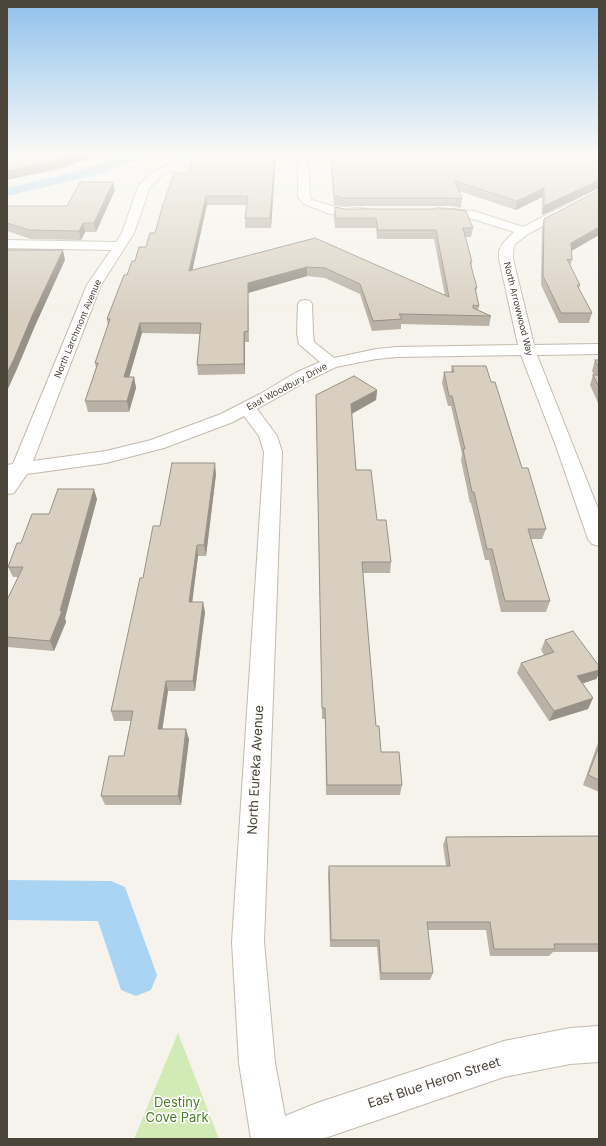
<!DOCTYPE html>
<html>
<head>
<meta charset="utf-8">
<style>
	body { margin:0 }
	#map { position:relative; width:606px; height:1146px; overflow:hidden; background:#f6f3ec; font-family:Inter,sans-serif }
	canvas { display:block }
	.frame { position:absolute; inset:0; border:8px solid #4b4439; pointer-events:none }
</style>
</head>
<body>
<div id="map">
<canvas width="606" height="1146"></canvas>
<div class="frame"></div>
</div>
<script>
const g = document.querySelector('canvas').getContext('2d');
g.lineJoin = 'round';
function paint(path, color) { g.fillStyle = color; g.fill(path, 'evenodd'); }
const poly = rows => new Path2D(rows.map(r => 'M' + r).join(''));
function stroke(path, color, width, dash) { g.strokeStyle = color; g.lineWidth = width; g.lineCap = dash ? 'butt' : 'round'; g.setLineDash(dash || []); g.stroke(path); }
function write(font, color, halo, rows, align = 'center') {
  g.font = font + ' Inter,sans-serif'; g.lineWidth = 3.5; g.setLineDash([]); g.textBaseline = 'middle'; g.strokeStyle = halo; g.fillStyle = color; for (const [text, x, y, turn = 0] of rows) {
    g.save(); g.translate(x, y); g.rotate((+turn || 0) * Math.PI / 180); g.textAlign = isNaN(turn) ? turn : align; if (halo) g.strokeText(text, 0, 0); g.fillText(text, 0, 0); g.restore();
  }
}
paint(poly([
	[178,1033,219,1139,134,1139]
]), '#d2eab5');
paint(poly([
	[124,155,142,155,140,158,100,174,7,196,7,188,90,168,124,155],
	[7,880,111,881,125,887,157,975,151,990,136,996,121,990,98,921,7,920,7,880]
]), '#a9d4f2');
const minor = poly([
	[187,155,206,155,205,157,194,160,161,176,150,187,134,233,101,285,33,461,106,451,151,440,221,414,260,394,295,373,320,362,299,344,297,333,298,304,300,301,305,300,310,301,312,304,313,333,314,342,334,358,376,349,397,347,518,345,499,259,499,251,503,243,514,232,473,219,437,216,433,215,431,212,433,209,437,208,474,211,523,227,599,188,599,196,528,234,515,244,513,251,513,259,534,345,599,344,599,354,537,355,599,511,599,546,592,544,588,539,556,446,521,355,397,357,376,359,336,367,307,381,257,409,277,436,282,452,264,942,275,1063,285,1116,317,1103,504,1041,570,1028,599,1026,599,1062,570,1064,504,1077,322,1139,251,1139,239,1063,232,942,264,452,259,436,244,416,233,422,164,448,106,463,27,474,14,493,7,494,7,465,13,464,87,285,111,250,7,248,7,240,116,242,122,233,138,187,145,178,153,172,187,155],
	[298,155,308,155,310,197,312,200,332,206,369,209,371,212,369,215,330,214,304,204,298,197,298,155]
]);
stroke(minor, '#c2bbae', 2);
paint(minor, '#fff');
paint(poly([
	[276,155,271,228,245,228,245,218,247,205,207,205,192,270,315,238,445,296,434,239,377,239,376,228,335,228,334,216,335,207,473,228,471,237,465,237,472,262,471,268,477,288,476,292,479,306,478,310,491,316,489,326,401,324,401,329,372,331,360,294,325,278,307,276,248,293,249,342,245,342,245,374,198,375,197,365,200,334,142,333,129,377,134,377,136,388,129,412,88,412,85,401,96,368,95,363,108,326,107,319,127,275,135,261,146,247,155,233,188,173,203,158],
	[330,155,599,155,599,188,542,215,542,197,516,210,459,191,462,199,461,208,452,206,344,206,334,205],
	[115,190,96,232,85,232,81,240,31,239,7,231,7,206,67,206],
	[544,219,599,235,571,251,572,260,570,266,580,285,579,289,592,313,589,323,559,323,541,285,542,228],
	[595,360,599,360,599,405,590,385,593,375,594,375,592,371],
	[452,366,491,382,522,468,546,529,542,539,531,539,550,601,546,612,501,612,489,560,485,560,471,503,470,503,461,460,462,454,451,406,448,406,442,383,444,372,451,372],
	[377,390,376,400,352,414,356,470,377,520,391,562,390,573,363,573,376,726,381,752,402,785,400,795,326,795,325,719,322,719,316,395],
	[216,474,206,556,198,556,192,602,205,612,195,691,168,691,162,729,189,739,181,805,105,805,101,796,124,756,131,721,114,721,111,711,143,578,160,526],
	[97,499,65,618,66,622,54,651,7,647,7,600,18,577,13,577,8,567,21,543,49,514],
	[545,640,599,666,599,674,596,679,583,683,593,698,588,709,549,721,517,673,521,663,544,655,541,650],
	[599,740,599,792,583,785],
	[599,836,599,952,553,952,549,956,490,956,486,930,428,930,433,973,430,980,380,980,377,947,330,947,328,875,329,866,446,866,443,845,446,837]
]), '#bab2a6');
paint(poly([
	[73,155,99,155,59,169,7,180,7,171],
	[275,155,276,155,271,228,270,218],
	[599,180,599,188,542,215,544,206],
	[113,182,115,190,96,232,94,223],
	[544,188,542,197,516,210,517,201],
	[206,196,207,205,190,281,189,271],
	[83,223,85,232,81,240,79,231],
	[599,227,599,235,568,253,571,243],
	[63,250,65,260,35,326,17,369,7,391,7,373,32,316],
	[307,267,307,276,248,293,249,342,248,283],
	[140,323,142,333,126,388,124,377],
	[244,332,245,342,245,374,244,364],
	[134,377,136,388,129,412,127,401],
	[377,390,376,400,351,414,351,404],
	[215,463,216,474,206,556,204,545],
	[94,489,97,499,65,618,66,622,54,651,50,641,60,611],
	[197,545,198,556,191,612,189,602],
	[203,602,205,612,195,691,193,681],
	[599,670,599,674,596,679,572,687,577,676],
	[166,681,168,691,161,739,158,729],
	[593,698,588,709,549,721,554,711],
	[186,729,189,739,181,805,178,796]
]), '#979187');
const building = poly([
	[7,155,73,155,57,160,7,171,7,155],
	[204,155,275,155,270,218,245,218,248,196,206,196,189,271,315,238,449,297,436,230,378,230,376,218,335,218,335,207,344,209,453,209,466,211,473,228,463,228,472,262,470,262,477,288,475,288,479,306,473,305,473,308,491,316,399,314,402,319,373,321,360,284,325,268,307,267,248,283,248,331,244,332,244,364,197,365,201,323,140,323,124,377,134,377,127,401,85,401,98,363,95,363,110,319,107,319,124,275,127,275,132,261,135,261,139,247,146,247,150,233,155,233,162,208,174,173,188,173,192,159,203,158,204,155],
	[331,155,599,155,599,180,544,206,544,188,517,201,455,181,462,199,453,198,344,198,334,196,331,155],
	[80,182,113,182,94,223,83,223,79,231,29,230,7,223,7,206,67,206,80,182],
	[599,190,599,227,571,243,572,260,567,259,580,285,577,285,592,313,561,313,543,276,544,219,599,190],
	[7,250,63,250,32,316,14,359,7,373,7,250],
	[595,360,599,360,599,368,595,360],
	[452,366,486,366,491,382,495,382,522,468,528,468,546,529,528,529,550,601,505,601,492,549,487,549,474,492,472,492,463,449,465,449,452,396,449,396,444,372,454,372,452,366],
	[593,375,599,375,599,387,593,375],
	[354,376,377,390,351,404,356,470,371,470,377,520,386,520,391,562,362,562,376,726,379,726,381,752,399,752,402,785,327,785,325,708,322,708,316,395,354,376],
	[172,463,215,463,204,545,197,545,189,602,203,602,193,681,166,681,158,729,186,729,178,796,101,796,109,756,124,756,133,711,111,711,140,578,143,578,153,526,160,526,172,463],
	[58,489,94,489,60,611,62,611,50,641,7,637,7,600,23,567,8,567,17,543,21,543,32,514,49,514,58,489],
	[573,631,599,666,599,670,577,676,593,698,554,711,521,663,554,652,545,640,573,631],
	[599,746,599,780,588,775,599,746],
	[599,836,599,944,554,944,555,949,494,949,490,922,427,922,433,973,381,973,379,940,331,940,329,866,450,866,446,837,599,836]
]);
paint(building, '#d8cfc1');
stroke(building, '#979187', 1);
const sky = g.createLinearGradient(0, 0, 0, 315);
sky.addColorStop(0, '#8fc1ec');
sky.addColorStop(0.49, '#fbfaf6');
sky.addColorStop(1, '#fbfaf600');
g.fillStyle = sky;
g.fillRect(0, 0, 606, 315);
write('9px', '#4b4439', '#fff', [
	["North Arrowwood Way",518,309,76],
	["North Larchmont Avenue",78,329,-67],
	["East Woodbury Drive",287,387,-28]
]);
write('13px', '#4b4439', '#fff', [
	["North Eureka Avenue",256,770,-87],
	["East Blue Heron Street",434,1083,-18]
]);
write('13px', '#4a7f2a', '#fff', [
	["Destiny",177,1103],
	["Cove Park",177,1118]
]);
</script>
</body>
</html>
